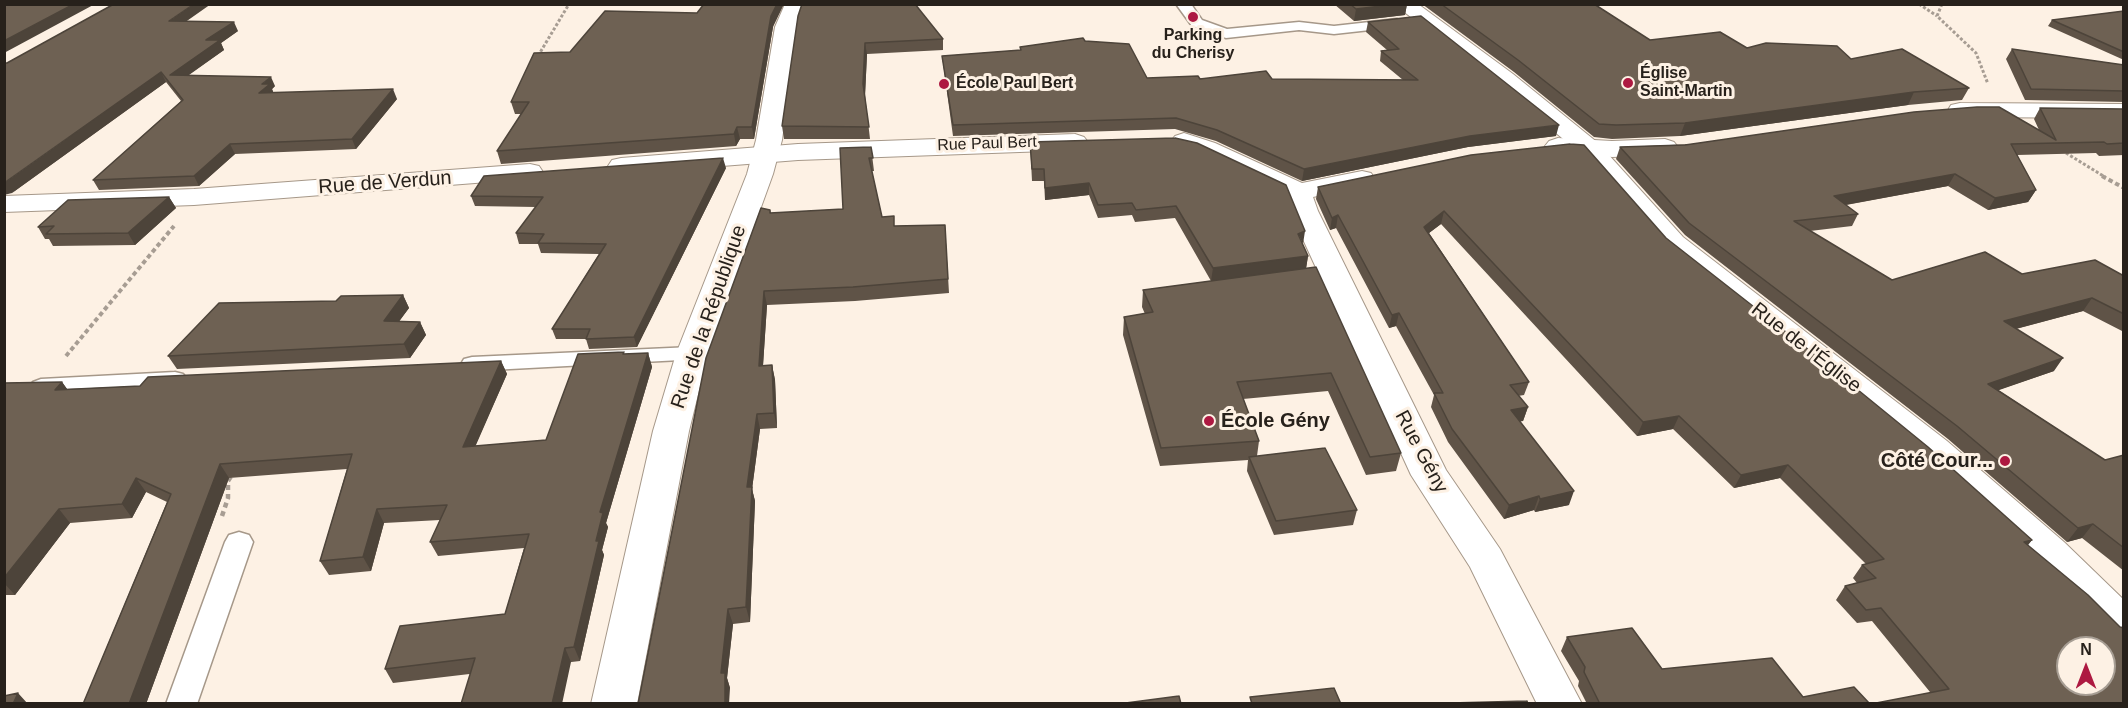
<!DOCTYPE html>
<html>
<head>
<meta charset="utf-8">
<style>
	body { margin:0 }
	#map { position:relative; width:2128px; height:708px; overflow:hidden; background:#fdf1e4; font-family:Helvetica,sans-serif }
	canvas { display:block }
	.frame { position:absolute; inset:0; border:6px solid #27211b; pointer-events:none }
	.north { position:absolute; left:2056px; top:636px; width:60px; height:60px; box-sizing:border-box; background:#fdf1e4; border:2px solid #a79e94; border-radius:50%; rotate:0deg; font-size:16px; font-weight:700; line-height:24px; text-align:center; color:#27211b }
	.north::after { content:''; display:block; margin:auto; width:21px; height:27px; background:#ad1941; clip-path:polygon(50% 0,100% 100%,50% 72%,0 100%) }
</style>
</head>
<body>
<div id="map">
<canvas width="2128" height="708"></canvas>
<div class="frame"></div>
<div class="north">N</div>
</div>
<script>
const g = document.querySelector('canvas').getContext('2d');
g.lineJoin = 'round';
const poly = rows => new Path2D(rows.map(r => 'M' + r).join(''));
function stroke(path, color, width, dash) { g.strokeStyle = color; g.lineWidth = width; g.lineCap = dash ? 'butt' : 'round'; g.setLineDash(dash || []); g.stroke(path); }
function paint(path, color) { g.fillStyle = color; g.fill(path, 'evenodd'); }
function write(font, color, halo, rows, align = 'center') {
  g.font = font + ' Helvetica,sans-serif'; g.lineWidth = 6; g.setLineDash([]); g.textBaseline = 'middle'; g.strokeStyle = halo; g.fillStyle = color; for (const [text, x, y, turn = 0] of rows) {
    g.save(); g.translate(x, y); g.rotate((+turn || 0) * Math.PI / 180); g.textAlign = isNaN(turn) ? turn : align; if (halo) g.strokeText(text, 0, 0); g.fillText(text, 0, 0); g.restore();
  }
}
const service = poly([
	[1176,4,1191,4,1202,20,1227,29,1299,22,1334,26,1397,19,1404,23,1397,27,1334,34,1299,30,1226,38,1192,26,1176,4],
	[692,347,700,349,703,354,700,359,472,371,464,369,461,364,464,359,472,357,692,347],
	[175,372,183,374,187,379,183,384,41,395,33,392,29,387,33,382,41,379,175,372],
	[239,532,249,535,253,542,197,704,166,704,225,542,229,535,239,532]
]);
const minor = poly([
	[1960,103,2124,104,2124,118,1960,117,1951,115,1948,110,1951,105,1960,103],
	[1184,133,1215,143,1302,183,1362,171,1371,173,1375,179,1371,185,1313,197,1318,211,1446,470,1500,549,1582,704,1537,704,1470,567,1411,475,1290,211,1286,196,1251,178,1197,153,1175,146,1171,141,1175,136,1184,133],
	[1075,134,1084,137,1088,142,1084,147,1075,150,798,160,621,174,612,172,608,166,612,160,621,158,798,144,1075,134],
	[1558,138,1612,141,1665,139,1674,142,1678,147,1674,152,1665,155,1612,157,1549,151,1545,146,1549,141,1558,138],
	[530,164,539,166,543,172,539,178,194,205,4,212,4,196,194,189,530,164]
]);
const secondary = poly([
	[785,4,806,4,797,27,782,140,773,174,708,354,689,431,637,704,591,704,653,431,676,354,747,174,756,140,775,27,785,4],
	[1394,4,1418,4,1513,74,1598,143,1683,237,1947,441,2064,542,2124,600,2124,644,2109,639,2036,564,1921,459,1804,361,1663,249,1580,153,1497,84,1394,4]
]);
stroke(service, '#a69889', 3);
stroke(minor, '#a69889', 2);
stroke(secondary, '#a69889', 2);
stroke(poly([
	[1919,4,1937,16],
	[1942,4,1937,16,1976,53,1988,84],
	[538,56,569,4],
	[2066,153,2105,177]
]), '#a79d93', 3, [3, 2]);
stroke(poly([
	[2102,176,2124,188],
	[66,356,174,226]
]), '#a79d93', 4, [4.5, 3]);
stroke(poly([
	[222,516,228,498,228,481,232,475]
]), '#a79d93', 4.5, [5, 4]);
paint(service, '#fff');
paint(minor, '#fff');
paint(secondary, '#fff');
paint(poly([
	[1334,4,1407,4,1405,15,1354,21],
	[1422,4,1594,4,1650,40,1851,59,1969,88,1962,100,1908,105,1680,136,1612,139,1594,137,1514,72],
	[2124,11,2124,60,2048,26,2052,20],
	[697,13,773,27,754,139,740,139,736,146,501,164,497,151,521,114,515,114,511,102,570,52],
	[798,16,943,39,943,50,867,54,865,95,870,139,784,139,782,126],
	[186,21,238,31,221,43,224,50,188,75,275,86,272,89,273,92,397,99,356,149,235,154,199,186,99,190,93,180,181,101,166,82,12,193],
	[1368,22,1556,136,1468,147,1302,181,1216,141,1175,129,953,136,942,56,1020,50,1020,47,1085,41,1147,78,1403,80,1380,61,1381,51,1387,50,1366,32],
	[2012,49,2124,65,2124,102,2025,100,2006,59],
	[2040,108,2124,109,2124,155,2099,156,2096,153,2017,155,2036,190,2028,202,1988,210,1948,186,1846,205,1858,214,1852,226,1810,231,1892,280,2022,274,2124,276,2124,332,2083,311,2016,329,2054,371,1998,390,2105,460,2124,455,2124,571,2082,538,2067,542,1948,439,1685,235,1616,159,1620,147,2039,130,2034,119],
	[1030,142,1302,244,1308,256,1306,268,1401,453,1396,471,1366,475,1328,391,1243,399,1259,441,1257,456,1357,510,1353,525,1274,535,1247,471,1248,460,1160,466,1123,335,1124,317,1145,314,1142,307,1143,290,1211,281,1175,218,1135,222,1132,215,1098,218,1089,195,1045,200,1044,181,1032,181],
	[871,147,874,171,872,171,882,217,894,226,945,225,949,293,855,301,767,305,763,366,772,365,775,380,777,428,760,429,752,489,755,501,750,622,733,624,727,678,730,688,638,704,770,210,771,213,843,209],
	[726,168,637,347,589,349,586,339,556,339,552,329,599,254,541,253,538,244,519,244,516,233,536,207,475,206,471,196],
	[1318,187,1666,238,2032,540,2028,545,2120,627,2124,704,1930,692,1872,621,1857,623,1836,600,1845,586,1857,583,1853,578,1862,565,1866,564,1780,478,1734,488,1673,429,1637,436,1441,224,1429,233,1529,382,1524,395,1518,396,1528,407,1523,421,1520,421,1569,505,1535,512,1534,510,1504,519,1448,442,1431,407,1434,395,1396,326,1389,328,1336,228,1330,230,1316,199],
	[169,197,176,208,135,245,53,246,49,239,45,239,38,227],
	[403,295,409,308,399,321,420,322,426,335,410,358,177,369,168,356,336,301],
	[648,353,652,367,606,523,608,527,602,550,604,555,580,661,393,683,385,669,505,614,524,548,438,556,430,542,440,520,384,523,371,571,329,575,320,561,347,469,229,478,146,704,83,704,167,502,146,492,132,518,70,523,15,595,4,595,4,383,62,382,67,389,140,386,501,361,507,374,475,446,546,440,625,354],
	[1567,637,1662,669,1803,697,1870,704,1587,704,1578,686,1579,681,1561,651]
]), '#5f5347');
paint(poly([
	[74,4,95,4,4,53,4,41],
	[194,4,211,4,174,30,169,21],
	[777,4,784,4,773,27,754,139,752,127,771,16],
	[1398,4,1407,4,1405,15,1354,21,1356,9],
	[234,22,238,31,221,43,224,50,175,85,170,75,206,40],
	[865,43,867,54,865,96,863,84],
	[161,72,166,82,12,193,4,195,4,183],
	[271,77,275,86,272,89,274,94,259,93,262,84],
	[393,89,397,99,356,149,352,139],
	[1914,92,1908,105,1680,136,1685,123],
	[1559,125,1556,136,1468,147,1302,181,1304,169,1470,136],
	[737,127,740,139,736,146,734,134],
	[230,144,235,154,199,186,194,176],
	[723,158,726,168,637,347,634,337],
	[1955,174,1948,186,1828,208,1834,196],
	[1089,183,1089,195,1045,200,1045,188],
	[2036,190,2028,202,1988,210,1995,198],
	[169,197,176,208,135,245,128,233],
	[1444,211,1441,224,1421,239,1424,227],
	[1338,215,1336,228,1330,230,1332,218],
	[1305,231,1303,244,1298,234],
	[1308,256,1306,269,1211,281,1213,268],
	[764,291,767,305,762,380,759,366],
	[403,295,409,308,390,334,384,321],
	[2092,298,2083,311,1996,334,2004,321],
	[1399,313,1396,326,1389,328,1392,315],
	[420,322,426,335,410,358,404,344],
	[648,353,652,367,606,523,608,527,602,550,604,555,580,661,574,647,596,541,600,512],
	[2063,358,2054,371,1979,397,1988,384],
	[501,361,507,374,469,461,463,447],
	[772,365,775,380,777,428,774,413],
	[62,382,72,396,55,390],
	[1528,407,1523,421,1507,424,1511,410],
	[757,414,760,429,752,489,755,501,750,622,746,607,747,487],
	[1679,416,1673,429,1637,436,1643,422],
	[220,464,229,478,146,704,129,704],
	[1788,465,1780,478,1734,488,1741,475],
	[136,478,146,492,132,518,122,504],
	[1574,491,1569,505,1535,512,1540,499],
	[1539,496,1534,510,1504,519,1509,505],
	[59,509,70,523,15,595,4,583,4,578],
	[377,509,384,523,371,571,363,557],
	[2093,524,2082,538,2067,542,2078,528],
	[2032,540,2021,553,2024,542],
	[728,609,733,624,727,678,730,688,729,704,725,704,721,673],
	[565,648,571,662,562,704,552,704],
	[18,693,28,704,13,704]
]), '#4d443a');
const building = poly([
	[4,4,74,4,4,41,4,4],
	[114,4,194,4,169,21,234,22,206,40,220,40,170,75,271,77,262,84,270,84,259,93,393,89,352,139,230,144,194,176,93,180,183,100,161,72,4,183,4,63,7,63,114,4],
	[704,4,777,4,771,16,752,127,737,127,734,134,497,151,529,102,511,102,534,53,570,52,605,11,697,13,704,4],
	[802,4,915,4,943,39,865,43,863,84,869,127,782,126,798,16,802,4],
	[1350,4,1398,4,1356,9,1350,4],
	[1441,4,1594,4,1650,40,1720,32,1747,48,1766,43,1837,46,1851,59,1902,49,1969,88,1914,92,1685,123,1616,125,1599,124,1518,60,1441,4],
	[2124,11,2124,52,2052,20,2124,11],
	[1421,16,1559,125,1470,136,1304,169,1217,130,1176,118,953,125,942,56,1021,50,1020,47,1083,38,1085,41,1129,44,1147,78,1198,76,1200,79,1266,71,1272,79,1418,80,1381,51,1399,49,1368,22,1421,16],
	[2012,49,2124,65,2124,91,2031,89,2012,49],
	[1977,107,1999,107,2056,140,2040,108,2124,109,2124,143,2107,144,2104,142,2011,144,2036,190,1995,198,1955,174,1834,196,1858,214,1794,221,1892,280,1985,252,2022,274,2095,260,2124,276,2124,314,2092,298,2004,321,2063,358,1988,384,2105,460,2124,455,2124,548,2093,524,2078,528,1957,426,1689,223,1620,147,1685,145,1914,112,1977,107],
	[1175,138,1197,143,1286,185,1305,231,1298,234,1308,256,1213,268,1176,206,1136,210,1132,203,1098,205,1089,183,1045,188,1044,169,1032,169,1030,142,1175,138],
	[1570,144,1584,145,1666,238,1809,350,1928,447,2032,540,2024,542,2088,595,2120,627,2124,628,2124,704,1871,704,1949,689,1881,608,1866,610,1845,586,1876,578,1862,565,1884,559,1788,465,1741,475,1679,416,1643,422,1444,211,1424,227,1529,382,1510,385,1528,407,1511,410,1574,491,1540,499,1539,496,1509,505,1452,429,1434,393,1443,393,1399,313,1392,315,1338,215,1332,218,1318,187,1471,155,1570,144],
	[2068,648,2104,648,2104,684,2068,684,2068,648],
	[871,147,873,158,869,158,882,217,894,216,894,226,945,225,948,279,853,287,764,291,759,366,772,365,774,413,757,414,747,487,752,487,746,607,728,609,721,673,725,673,725,704,638,704,706,358,761,208,770,210,770,213,843,209,840,148,871,147],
	[723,158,634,337,586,339,590,329,552,329,606,244,538,243,544,234,516,233,543,197,471,196,484,176,723,158],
	[169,197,128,233,46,234,54,226,38,227,68,200,169,197],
	[1316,267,1401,453,1370,457,1331,373,1237,382,1259,441,1161,448,1124,317,1153,312,1143,290,1316,267],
	[403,295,384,321,420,322,404,344,168,356,219,303,336,301,341,296,403,295],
	[624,352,623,354,648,353,600,512,603,513,596,541,599,541,574,647,565,648,552,704,461,704,475,658,385,669,400,626,505,614,529,534,430,542,447,505,377,509,363,557,320,561,352,454,220,464,129,704,83,704,171,494,136,478,122,504,59,509,4,578,4,383,62,382,55,390,140,386,148,377,501,361,463,447,546,440,578,354,624,352],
	[1325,448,1357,510,1276,521,1249,457,1325,448],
	[1632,628,1662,669,1772,658,1803,697,1854,687,1870,704,1600,704,1584,672,1585,667,1567,637,1632,628],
	[1334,688,1341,704,1252,704,1250,697,1334,688],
	[18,693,13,704,4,704,4,696,18,693],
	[1179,696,1181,704,1118,704,1179,696],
	[1527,701,1528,704,1412,704,1527,701]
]);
paint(building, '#6e6153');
stroke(building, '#4d443a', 1.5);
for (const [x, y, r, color] of [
	[1193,17,6,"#ad1941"],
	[1628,83,6,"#ad1941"],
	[944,84,6,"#ad1941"],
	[1209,421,6,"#ad1941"],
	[2005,461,6,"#ad1941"]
]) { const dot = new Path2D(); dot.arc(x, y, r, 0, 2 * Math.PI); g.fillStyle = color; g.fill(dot); stroke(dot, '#fdf1e4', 2); }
write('bold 16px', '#27211b', '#fdf1e4', [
	["Parking",1193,36,"center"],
	["du Cherisy",1193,54,"center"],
	["Église",1640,74],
	["Saint-Martin",1640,92],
	["École Paul Bert",956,84]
], 'left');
write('16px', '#27211b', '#fdf1e4', [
	["Rue Paul Bert",987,144,-2]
]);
write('20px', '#27211b', '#fdf1e4', [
	["Rue de Verdun",385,183,-4],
	["Rue de la République",709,317,-71],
	["Rue de l'Église",1806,348,38],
	["Rue Gény",1421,452,62]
]);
write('bold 20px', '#27211b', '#fdf1e4', [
	["École Gény",1221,421],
	["Côté Cour...",1993,461,"right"]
], 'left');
</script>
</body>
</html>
